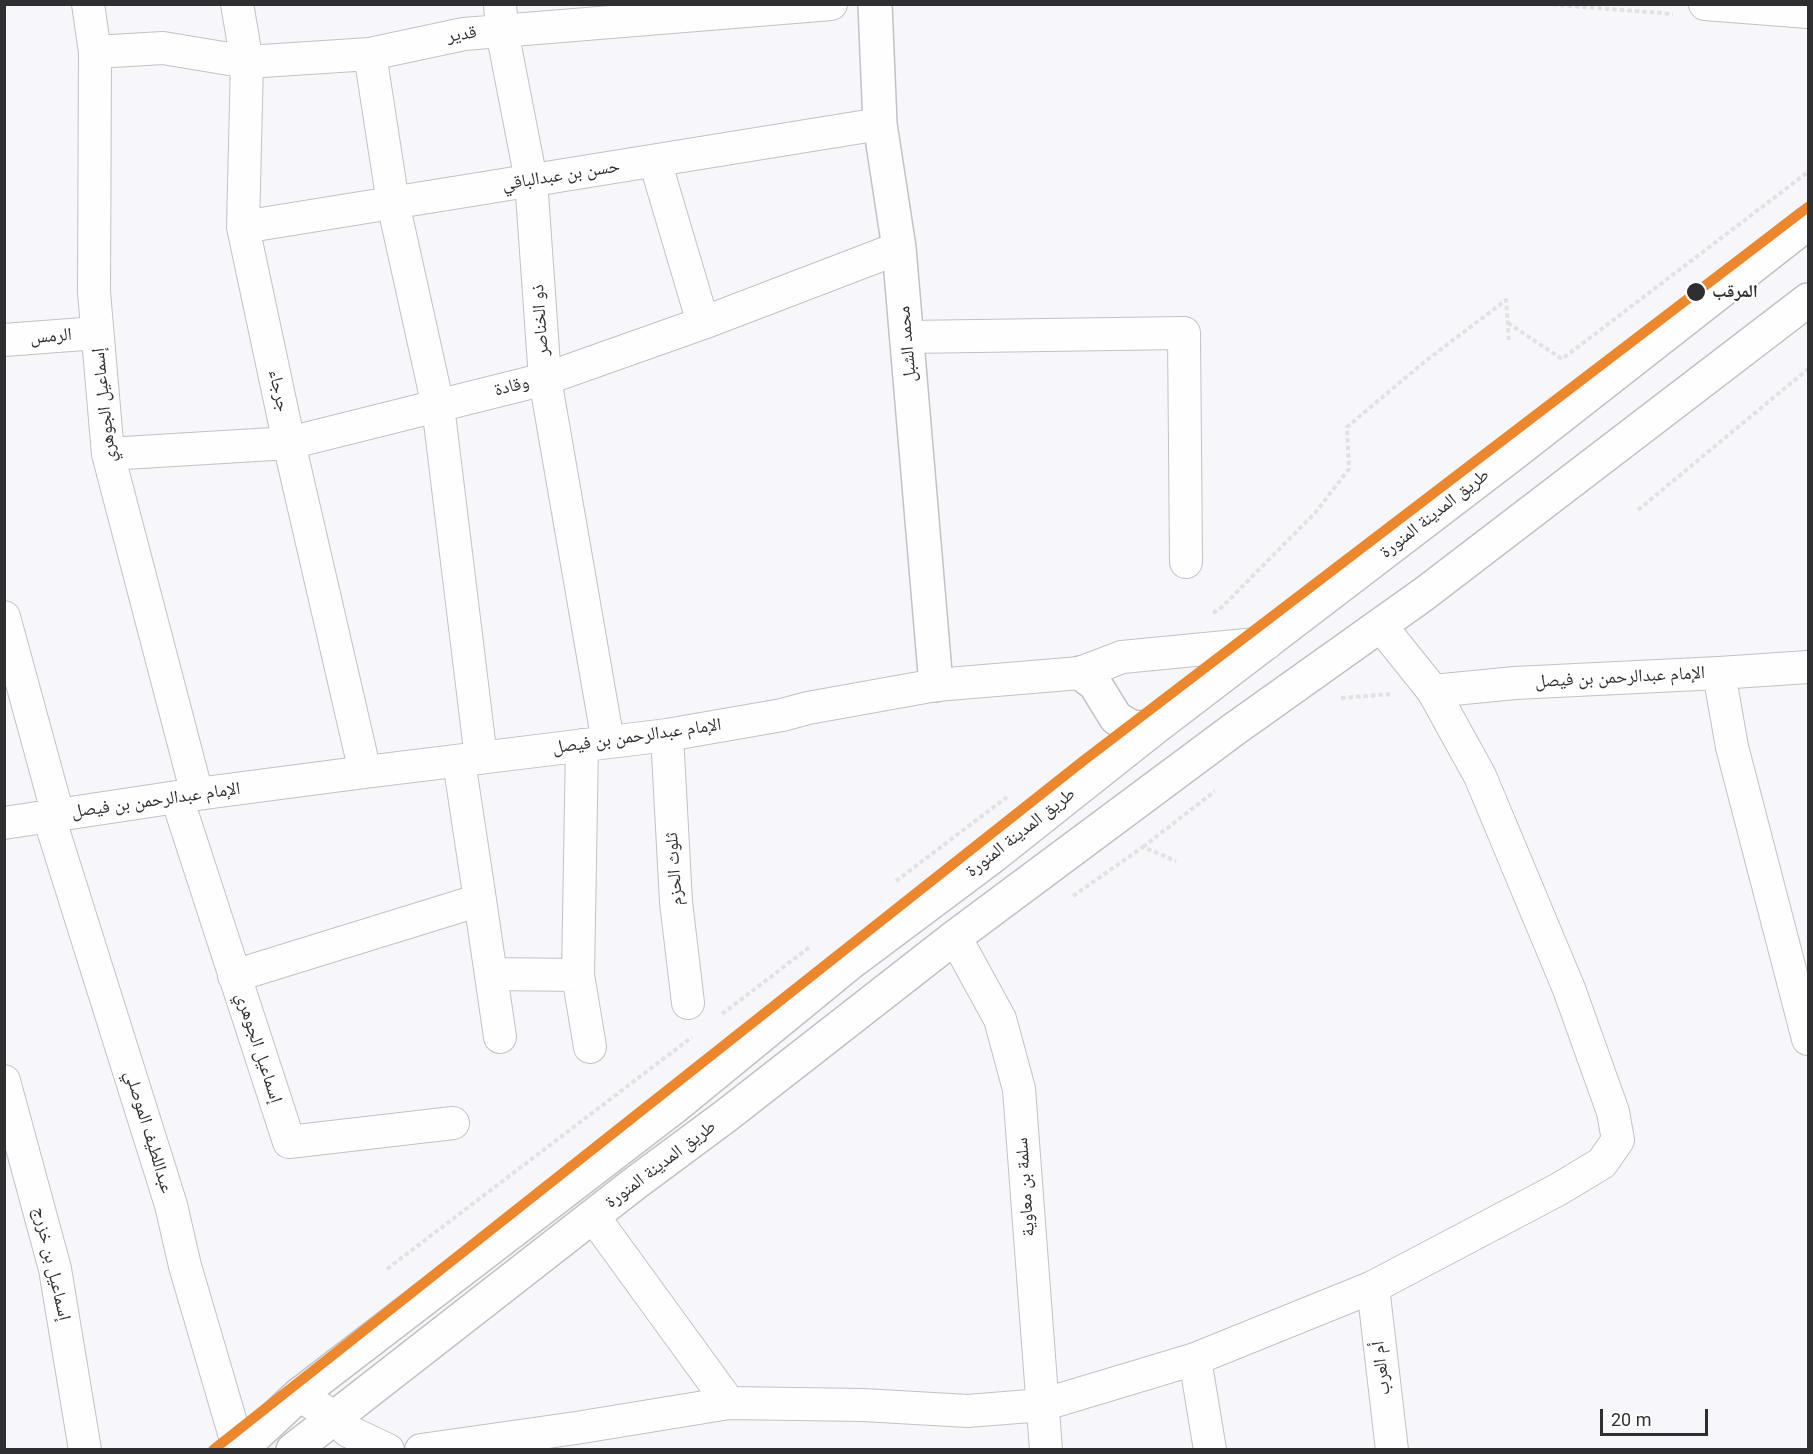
<!DOCTYPE html>
<html>
<head>
<meta charset="utf-8">
<style>
	body { margin:0 }
	#map { position:relative; width:1813px; height:1454px; overflow:hidden; background:#f7f7fb; font-family:Roboto,sans-serif }
	canvas { display:block }
	.frame { position:absolute; inset:0; border:6px solid #2f2f32; pointer-events:none }
	.scale { position:absolute; left:1600px; top:1409px; width:108px; height:27px; box-sizing:border-box; border:3px solid #2f2f32; border-top:0; padding-left:8px; font-size:18px; line-height:21px; white-space:nowrap; color:#2f2f32; -webkit-text-stroke:4px #fff; paint-order:stroke }
</style>
</head>
<body>
<div id="map">
<canvas width="1813" height="1454"></canvas>
<div class="frame"></div>
<div class="scale">20 m</div>
</div>
<script>
const g = document.querySelector('canvas').getContext('2d');
g.lineJoin = 'round';
const poly = rows => new Path2D(rows.map(r => 'M' + r).join(''));
function stroke(path, color, width, dash) { g.strokeStyle = color; g.lineWidth = width; g.lineCap = dash ? 'butt' : 'round'; g.setLineDash(dash || []); g.stroke(path); }
function write(font, color, halo, rows, align = 'center') {
  g.font = font + ' Roboto,"Noto Naskh Arabic",sans-serif'; g.lineWidth = 4.5; g.setLineDash([]); g.textBaseline = 'middle'; g.strokeStyle = halo; g.fillStyle = color; for (const [text, x, y, turn = 0] of rows) {
    g.save(); g.translate(x, y); g.rotate((+turn || 0) * Math.PI / 180); g.textAlign = isNaN(turn) ? turn : align; if (halo) g.strokeText(text, 0, 0); g.fillText(text, 0, 0); g.restore();
  }
}
const minor = poly([
	[88,4,95,52,94,292,108,454,197,794],
	[237,4,247,62,243,227,289,443,365,772],
	[500,4,502,31,531,180,545,379,608,742],
	[1705,4,1808,12],
	[95,52,163,48,247,62,370,54,464,34,831,4],
	[370,54,393,203,438,406,481,758],
	[655,161,703,323],
	[243,227,880,124],
	[907,337,1184,333,1186,562],
	[4,340,97,333],
	[108,454,289,443,545,379,703,323,899,248],
	[4,617,58,815],
	[1719,673,1732,747,1808,1039],
	[1433,691,1515,683,1719,673,1808,667],
	[667,735,676,902,688,1003],
	[582,745,578,975,590,1047],
	[177,798,289,1142,453,1123],
	[49,817,171,1205,185,1266,239,1450],
	[4,823,197,794,365,772,667,735,782,715,808,708,936,685,1080,673,1122,657,1267,643],
	[480,900,500,1037],
	[955,937,1000,1019,1019,1089,1046,1450],
	[491,974,578,975],
	[234,976,480,900,459,761],
	[4,1081,55,1269,85,1450],
	[593,1216,729,1403],
	[1373,1287,1392,1450],
	[1195,1359,1210,1450],
	[299,1395,334,1417,348,1431,388,1450],
	[421,1450,576,1428,729,1403,863,1405,968,1411,1042,1405,1195,1359,1373,1287,1559,1189,1602,1163,1618,1140,1613,1112,1569,989,1480,776,1433,691,1380,625]
]);
const tertiary = poly([
	[875,4,880,124,899,248,936,685],
	[1080,673,1095,684,1116,718,1131,727,1153,729]
]);
const primary = poly([
	[240,1450,299,1395,673,1108,850,963,993,856,1153,729,1513,454,1808,223],
	[293,1450,634,1184,727,1115,955,937,1233,730,1424,594,1808,300]
]);
stroke(minor, '#c2c2c5', 34);
stroke(tertiary, '#c2c2c5', 36);
stroke(primary, '#c2c2c5', 36);
stroke(poly([
	[1545,4,1673,14],
	[1508,323,1562,359,1808,172],
	[1638,510,1808,369],
	[1213,613,1222,607,1315,513,1349,469,1347,427,1423,363,1506,300,1509,342],
	[1341,698,1393,694],
	[1143,847,1215,791],
	[896,881,1007,797],
	[1073,896,1143,847,1176,861],
	[722,1014,811,946],
	[387,1269,692,1037]
]), '#e2e2e2', 4, [4.5, 3]);
stroke(minor, '#fefefe', 32);
stroke(tertiary, '#fefefe', 33);
stroke(primary, '#fefefe', 33);
stroke(poly([
	[213,1450,1083,761,1808,207]
]), '#ed872d', 10);
for (const [x, y, r, color] of [
	[1696,292,10,"#2f2f32"]
]) { const dot = new Path2D(); dot.arc(x, y, r, 0, 2 * Math.PI); g.fillStyle = color; g.fill(dot); stroke(dot, '#fff', 2); }
write('18px', '#2f2f32', '#fff', [
	["قدير",462,35,-9],
	["حسن بن عبدالباقي",561,176,-9],
	["ذو الخناصر",541,320,-94],
	["الرمس",51,337,-5],
	["محمد الشبل",908,344,-95],
	["وقادة",512,387,-14],
	["جرجاء",278,391,78],
	["إسماعيل الجوهري",105,405,-96],
	["طريق المدينة المنورة",1435,514,-38],
	["الإمام عبدالرحمن بن فيصل",1620,678,-3],
	["الإمام عبدالرحمن بن فيصل",637,737,-8],
	["الإمام عبدالرحمن بن فيصل",156,801,-8],
	["طريق المدينة المنورة",1021,833,-38],
	["ثلوث الحزم",675,869,-94],
	["إسماعيل الجوهري",258,1048,72],
	["عبداللطيف الموصلي",148,1132,73],
	["طريق المدينة المنورة",661,1165,-37],
	["سلمة بن معاوية",1026,1187,-94],
	["إسماعيل بن خزرج",51,1264,77],
	["أم العرب",1382,1368,-97]
]);
write('bold 18px', '#2f2f32', '#fff', [
	["المرقب",1712,292]
], 'left');
</script>
</body>
</html>
